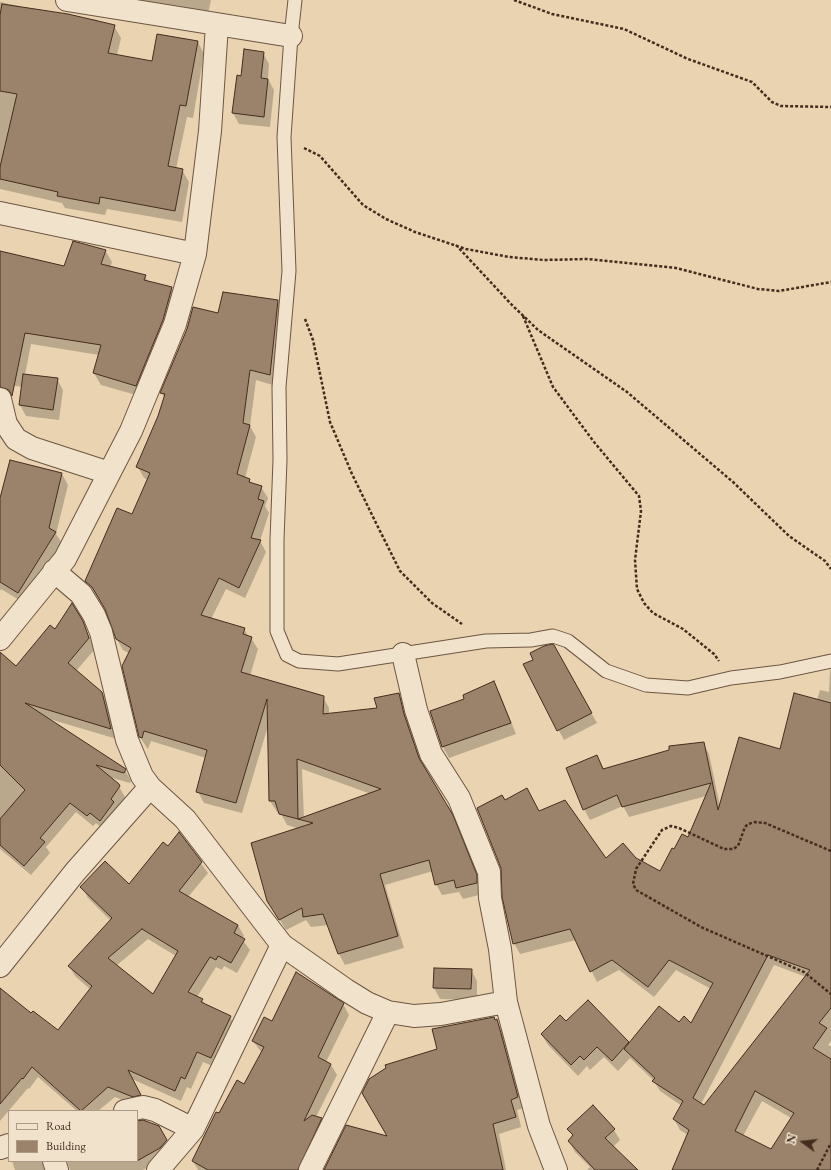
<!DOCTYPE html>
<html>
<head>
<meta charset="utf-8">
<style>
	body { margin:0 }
	#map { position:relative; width:831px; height:1170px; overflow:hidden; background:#e9d3b0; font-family:"EB Garamond",serif }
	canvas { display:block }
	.legend { position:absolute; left:8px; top:1110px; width:130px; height:52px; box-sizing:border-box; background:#f1e2cc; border:1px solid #ac9a86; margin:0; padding:5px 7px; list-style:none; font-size:12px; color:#442d1e }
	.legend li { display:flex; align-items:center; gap:8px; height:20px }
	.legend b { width:20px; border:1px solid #ac9a86 }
	.north { position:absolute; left:783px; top:1122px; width:40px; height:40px; -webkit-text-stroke:3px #f1e2cc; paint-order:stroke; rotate:285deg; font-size:11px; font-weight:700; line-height:16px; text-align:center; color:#442d1e }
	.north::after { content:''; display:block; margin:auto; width:14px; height:18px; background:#442d1e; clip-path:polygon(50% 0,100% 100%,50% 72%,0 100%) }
</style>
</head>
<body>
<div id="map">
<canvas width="831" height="1170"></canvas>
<ul class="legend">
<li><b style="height:5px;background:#f1e2cc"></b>Road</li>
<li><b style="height:11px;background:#9a836a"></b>Building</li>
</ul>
<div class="north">N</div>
</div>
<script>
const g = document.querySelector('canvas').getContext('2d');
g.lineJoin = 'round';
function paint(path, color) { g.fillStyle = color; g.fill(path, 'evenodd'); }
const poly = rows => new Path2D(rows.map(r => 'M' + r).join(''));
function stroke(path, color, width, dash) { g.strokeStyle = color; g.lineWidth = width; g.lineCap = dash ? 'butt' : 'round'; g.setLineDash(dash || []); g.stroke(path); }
paint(poly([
	[141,0,211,0,208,14],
	[0,2,19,6,20,8,98,20,99,23,114,26,121,38,117,55,152,62,198,42,204,54,193,118,187,117,176,169,182,170,189,182,182,222,107,209,105,215,65,208,62,203,0,189],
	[263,53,269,64,268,79,274,90,270,127,239,124,233,113,242,77],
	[105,250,112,262,110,268,145,276,149,283,171,288,178,300,143,397,101,385,94,373,99,355,31,344,25,375,57,379,63,390,59,420,26,416,20,405,22,387,0,383,0,252,65,267],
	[278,301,284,312,276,386,256,380,250,426,256,437,245,478,249,480,252,484,261,487,268,498,265,506,269,513,260,541,266,552,245,598,226,589,211,619,244,629,249,637,251,638,258,649,250,676,323,697,329,708,329,714,378,709,399,694,405,705,410,726,424,768,448,807,482,887,483,894,463,899,459,892,442,895,436,884,433,871,385,885,404,948,345,965,339,954,328,925,311,927,306,920,286,930,268,901,300,829,287,825,280,812,277,812,270,801,268,726,242,813,204,803,198,792,206,758,151,741,148,749,147,748,140,737,130,654,123,650,116,638,106,610,87,581,133,515,148,480,144,478,138,467,159,416,165,398,161,393,219,314],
	[302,769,371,794,304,819],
	[11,461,62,474,68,485,56,534,62,543,24,603,1,589,0,591,0,502],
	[82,621,95,649,76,671,102,692,108,703,117,739,46,718,125,770,131,781,130,783,109,777,118,785,125,797,117,809,106,831,96,823,93,826,76,812,46,847,50,853,31,875,0,849,0,665,16,668,55,631],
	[554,646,597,723,564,740,524,665,535,661],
	[830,670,831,670,831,1041,828,1045,831,1046,831,1170,673,1170,688,1135,680,1130,674,1119,682,1106,660,1091,654,1081,630,1058,618,1071,604,1057,590,1070,587,1066,578,1076,548,1045,542,1035,566,1022,629,1044,679,1024,691,1024,711,989,676,970,654,997,619,970,597,982,576,940,520,954,514,943,505,801,539,812,605,860,636,859,661,872,675,851,689,838,706,796,629,817,623,806,590,820,584,809,597,756,604,769,703,743,709,754,720,806,780,750,817,700,820,690,829,692],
	[774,965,806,977,704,1106,701,1104],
	[762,1101,791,1118,771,1150,743,1136],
	[494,683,500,694,516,734,449,758,443,747,431,712,466,699],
	[179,834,208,873,188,897,238,925,244,936,242,939,250,950,237,973,224,966,222,970,216,967,197,997,202,1000,206,1005,230,1017,236,1028,217,1068,203,1062,191,1089,187,1087,181,1101,132,1079,146,1105,139,1107,115,1097,98,1111,77,1111,38,1077,29,1089,28,1088,0,1121,0,989,32,1015,58,1031,91,990,75,976,69,966,111,921,88,898,82,887,130,885,168,848],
	[148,939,176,956,153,995,116,966],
	[435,969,471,970,477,981,477,1000,440,999,434,988],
	[343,1004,349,1015,326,1062,331,1065,337,1075,316,1117,321,1119,327,1129,307,1170,198,1170,193,1161,219,1114,245,1085,262,1053,253,1041,273,1022],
	[496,1020,502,1031,524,1108,517,1110,521,1127,499,1134,506,1170,325,1170,389,1137,439,1050],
	[137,1124,164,1137,168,1156,143,1170,70,1170,67,1161,137,1161],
	[569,1129,614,1130,620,1140,613,1147,637,1170,587,1170,590,1167,575,1152,569,1141,573,1137],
	[12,1161,54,1161,47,1170,15,1170]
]), '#0003');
const building = poly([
	[2,4,68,14,115,25,108,53,152,61,157,34,198,41,186,106,180,105,168,166,183,169,175,211,100,197,99,204,57,196,58,192,0,179,0,167,17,94,0,91,0,15,2,4],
	[244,49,264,52,261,78,268,79,264,117,232,113,237,75,241,76,244,49],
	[73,241,106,250,101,264,146,275,144,280,172,287,163,320,136,386,93,373,101,345,25,333,12,396,9,390,0,387,0,251,64,266,73,241],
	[223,292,278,300,270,375,250,370,243,423,250,425,237,474,250,479,249,482,262,486,258,499,264,501,251,538,261,540,239,588,219,578,201,615,245,628,243,634,252,637,241,672,324,696,323,714,377,708,374,698,399,693,404,714,419,758,453,815,477,875,477,883,456,888,454,880,435,885,429,860,380,874,398,936,338,954,323,914,303,917,302,908,279,920,267,901,251,843,313,823,298,819,381,789,297,759,298,819,279,814,275,801,269,801,267,699,236,803,196,792,207,750,144,731,142,738,139,737,122,666,131,648,116,639,105,609,92,587,85,581,117,508,132,514,150,473,136,467,158,416,165,394,160,393,187,329,193,307,218,313,223,292],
	[23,374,58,378,53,410,19,405,23,374],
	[10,460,62,473,49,528,56,532,18,593,0,582,0,498,10,460],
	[72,603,83,621,89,638,68,663,102,692,111,729,25,703,126,769,124,773,96,765,119,784,120,786,111,799,114,802,100,821,90,813,87,816,70,803,40,838,45,842,24,866,0,845,0,819,25,790,0,765,0,652,16,666,50,625,55,629,72,603],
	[552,644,554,645,592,713,557,731,523,664,533,660,530,653,544,646,552,644],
	[494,681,511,723,442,747,430,711,464,699,463,695,494,681],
	[794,693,831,703,831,1008,819,1023,827,1028,813,1048,831,1059,831,1170,672,1170,689,1130,673,1119,683,1101,652,1081,655,1078,624,1049,659,1006,679,1022,684,1016,691,1023,713,983,669,960,648,987,612,960,590,972,570,929,513,944,502,897,501,868,477,808,502,795,505,800,527,788,539,811,565,800,606,858,623,843,636,858,660,871,672,848,674,849,682,834,688,837,711,783,622,807,617,795,583,810,566,768,597,755,603,769,669,750,669,746,704,742,718,810,739,737,780,749,794,693],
	[768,955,810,970,704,1105,693,1098,768,955],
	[755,1091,794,1113,771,1149,735,1131,755,1091],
	[179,832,202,862,179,891,238,925,234,933,245,939,231,963,218,956,216,960,210,957,188,992,203,999,201,1002,231,1016,211,1058,197,1052,185,1079,181,1077,175,1091,128,1070,141,1095,133,1097,108,1087,81,1111,32,1067,23,1079,22,1078,0,1104,0,988,31,1013,33,1011,58,1030,92,986,68,966,112,918,80,887,105,861,129,884,163,842,168,846,179,832],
	[142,929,178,951,153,994,108,958,142,929],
	[434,968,472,969,471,989,433,988,434,968],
	[296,972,344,1003,318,1057,331,1064,304,1121,312,1115,322,1118,298,1170,208,1170,192,1161,216,1112,219,1113,237,1080,244,1084,264,1047,252,1041,264,1017,272,1021,296,972],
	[588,1000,629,1042,612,1061,597,1047,584,1060,580,1056,571,1065,541,1034,560,1015,566,1021,588,1000],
	[494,1017,495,1020,497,1019,502,1037,518,1097,511,1100,516,1117,493,1124,503,1170,324,1170,346,1125,387,1136,362,1093,369,1079,386,1068,385,1065,437,1049,432,1029,494,1017],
	[593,1105,615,1129,605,1138,638,1170,595,1170,568,1141,573,1135,567,1129,593,1105],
	[143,1120,159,1126,167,1140,160,1148,137,1161,137,1121,143,1120]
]);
paint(building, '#9a836a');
stroke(building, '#442d1e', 1);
const lane = poly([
	[295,0,291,36,284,137,289,271,279,387,280,460,277,540,277,631,287,655,299,661,338,664,486,641,531,640,553,636,568,641,606,671,646,685,688,688,731,678,780,672,831,661]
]);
const street = poly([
	[67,0,291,36],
	[0,213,195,254],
	[0,399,6,424,16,439,32,448,109,473],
	[54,571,81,594,94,615,101,632,127,740,142,776,150,787,185,819,282,945,346,990,367,1003,388,1012,414,1016,441,1014,506,1002],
	[0,639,65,559,131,431,175,324,195,254,210,131,217,25],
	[403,654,416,710,431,754,459,798,489,872,490,898,500,949,506,1002,539,1126,556,1170],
	[0,966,75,872,150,787],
	[125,1111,143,1107,155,1110,193,1129],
	[0,1148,9,1145],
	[54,1161,57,1170],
	[158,1170,193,1129,282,945],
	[310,1170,388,1012]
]);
stroke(lane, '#6d5642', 15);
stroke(street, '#6d5642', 24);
stroke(poly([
	[514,0,552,14,624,29,688,59,752,82,772,102,781,106,831,107],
	[304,148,320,156,363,205,386,219,415,232,466,249,509,257,544,260,587,259,676,268,758,289,779,291,831,282],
	[456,245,512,305,538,330,627,392,733,482,789,536,825,561,831,569],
	[523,316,553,387,594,442,639,496,641,511,635,560,637,589,644,603,653,613,683,629,714,654,719,661],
	[305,319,313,340,330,422,352,474,376,523,400,571,432,603,462,624],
	[831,851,765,823,755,822,748,824,745,827,738,846,733,849,724,849,679,828,671,826,662,830,636,869,633,884,636,890,701,927,804,972,831,994],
	[817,1170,831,1143]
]), '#442d1e', 2.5, [3, 2]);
stroke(lane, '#f1e2cc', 13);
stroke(street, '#f1e2cc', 22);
</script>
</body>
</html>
